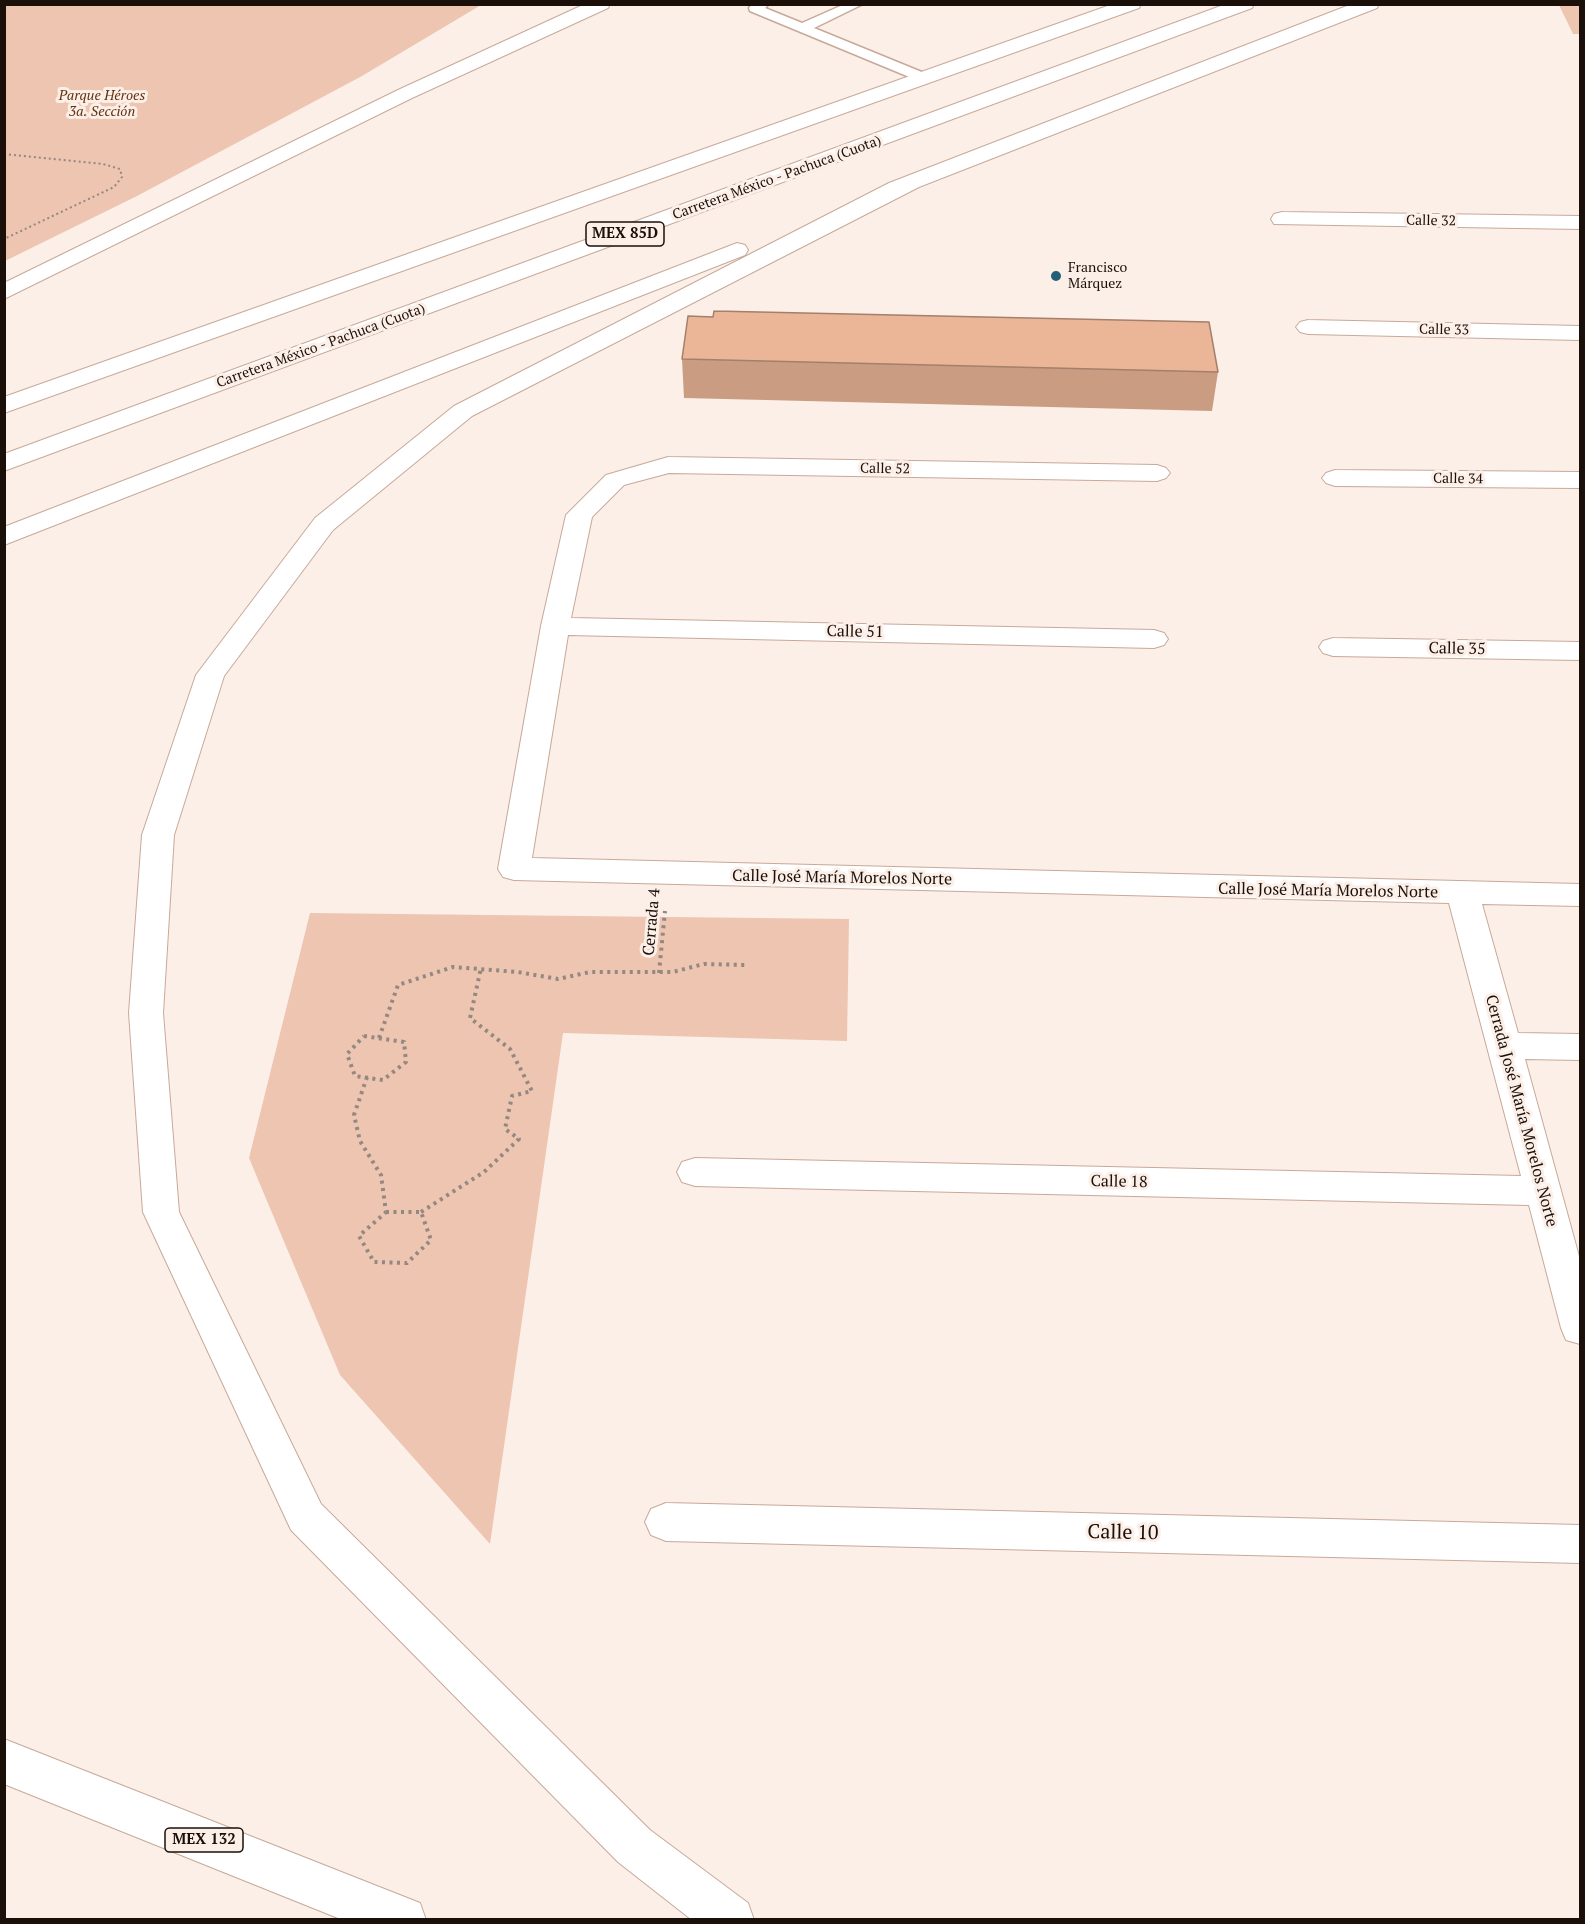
<!DOCTYPE html>
<html>
<head>
<meta charset="utf-8">
<style>
	body { margin:0 }
	#map { position:relative; width:1585px; height:1924px; overflow:hidden; background:#fcefe8; font-family:"PT Serif",serif }
	canvas { display:block }
	.frame { position:absolute; inset:0; border:6px solid #1a0f09; pointer-events:none }
</style>
</head>
<body>
<div id="map">
<canvas width="1585" height="1924"></canvas>
<div class="frame"></div>
</div>
<script>
const g = document.querySelector('canvas').getContext('2d');
g.lineJoin = 'round';
function paint(path, color) { g.fillStyle = color; g.fill(path, 'evenodd'); }
const poly = rows => new Path2D(rows.map(r => 'M' + r).join(''));
function stroke(path, color, width, dash) { g.strokeStyle = color; g.lineWidth = width; g.lineCap = dash ? 'butt' : 'round'; g.setLineDash(dash || []); g.stroke(path); }
function write(font, color, halo, rows, align = 'center') {
  g.font = font + ' "PT Serif",serif'; g.lineWidth = 6; g.setLineDash([]); g.textBaseline = 'middle'; g.strokeStyle = halo; g.fillStyle = color; for (const [text, x, y, turn = 0] of rows) {
    g.save(); g.translate(x, y); g.rotate((+turn || 0) * Math.PI / 180); g.textAlign = isNaN(turn) ? turn : align; if (halo) g.strokeText(text, 0, 0); g.fillText(text, 0, 0); g.restore();
  }
}
paint(poly([
	[5,4,481,4,481,5,362,76,137,196,5,261],
	[1559,5,1580,5,1580,34,1573,34],
	[310,913,849,919,847,1041,563,1033,490,1544,340,1375,249,1158]
]), '#edc5b0');
const lane = poly([
	[752,4,769,4,765,8,802,23,845,4,863,4,814,28,929,75,931,78,929,81,919,81,750,11,749,8,752,4]
]);
const street = poly([
	[1282,212,1580,216,1580,229,1274,224,1271,219,1274,214,1282,212],
	[1308,320,1580,326,1580,340,1308,334,1300,332,1296,327,1300,322,1308,320],
	[668,457,1157,465,1166,468,1170,473,1166,478,1157,481,669,473,624,485,592,517,571,618,1154,630,1164,633,1168,639,1164,645,1154,648,568,635,532,858,1580,884,1580,906,1482,904,1518,1033,1580,1034,1580,1060,1525,1059,1580,1260,1580,1344,1566,1340,1561,1328,1529,1205,695,1186,682,1182,677,1172,682,1162,695,1158,1521,1176,1449,903,514,880,503,877,498,869,541,626,566,515,606,475,668,457],
	[1335,470,1580,472,1580,488,1335,486,1326,483,1322,478,1326,473,1335,470],
	[1333,638,1580,642,1580,660,1333,656,1323,653,1319,647,1323,641,1333,638],
	[666,1503,1580,1525,1580,1563,666,1541,651,1535,645,1522,651,1509,666,1503]
]);
const highway = poly([
	[585,4,610,4,608,8,412,98,4,299,4,283,398,90,585,4],
	[1113,4,1141,4,1139,8,4,413,4,397,1113,4],
	[1226,4,1254,4,1252,8,4,471,4,454,1226,4],
	[1352,4,1379,4,1377,8,919,187,472,416,333,530,224,676,174,835,163,1013,179,1212,321,1504,650,1830,748,1903,754,1920,692,1920,618,1862,291,1530,143,1212,129,1013,142,835,196,675,315,518,454,406,889,183,1352,4],
	[737,243,745,245,748,250,745,255,4,545,4,527,737,243],
	[4,1739,420,1903,426,1920,343,1920,4,1784,4,1739]
]);
stroke(lane, '#c7a999', 3);
stroke(street, '#c7a999', 2);
stroke(highway, '#c7a999', 2);
stroke(poly([
	[4,154,103,164,120,169,122,177,114,187,4,239]
]), '#948882', 2, [2, 3]);
stroke(poly([
	[659,973,665,911],
	[364,1036,404,1042,406,1062,383,1080,355,1076,347,1054,364,1036],
	[379,1038,398,985,453,967,518,972,558,979,590,972,673,972,704,964,746,965],
	[367,1077,354,1115,360,1141,381,1175,386,1212],
	[386,1212,421,1212,431,1240,407,1263,374,1262,359,1236,386,1212],
	[421,1212,484,1172,519,1139,505,1129,512,1096,532,1091,510,1049,470,1018,481,968]
]), '#948882', 4, [3, 4.5]);
paint(lane, '#fff');
paint(street, '#fff');
paint(highway, '#fff');
paint(poly([
	[682,359,1218,372,1212,411,684,398]
]), '#ca9d83');
const building = poly([
	[714,311,1209,322,1218,372,682,359,688,316,713,317,714,311]
]);
paint(building, '#ebb698');
stroke(building, '#a47f6a', 1.5);
for (const [x, y, r, color] of [
	[1056,276,6,"#255e77"]
]) { const dot = new Path2D(); dot.arc(x, y, r, 0, 2 * Math.PI); g.fillStyle = color; g.fill(dot); stroke(dot, '#fcefe8', 2); }
write('italic 14px', '#623110', '#fcefe8', [
	["Parque Héroes",102,96],
	["3a. Sección",102,112]
]);
write('14px', '#1a0f09', '#fcefe8', [
	["Carretera México - Pachuca (Cuota)",777,178,-20],
	["Calle 32",1431,221,1],
	["Calle 33",1444,330,1],
	["Carretera México - Pachuca (Cuota)",321,346,-20],
	["Calle 52",885,469,1],
	["Calle 34",1458,479,1]
]);
write('14px', '#1a0f09', '#fcefe8', [
	["Francisco",1068,268],
	["Márquez",1068,284]
], 'left');
for (const [x, y, w] of [
	[625,234,78],
	[204,1840,78]
]) { const box = new Path2D(); box.roundRect(x - w / 2, y - 12, w, 24, 4.5); g.fillStyle = '#fcefe8'; g.fill(box); stroke(box, '#1a0f09', 1.5); }
write('bold 15px', '#1a0f09', null, [
	["MEX 85D",625,234],
	["MEX 132",204,1840]
]);
write('16px', '#1a0f09', '#fcefe8', [
	["Calle 51",855,632,1],
	["Calle 35",1457,649,1],
	["Calle José María Morelos Norte",842,878,1],
	["Calle José María Morelos Norte",1328,891,1],
	["Cerrada 4",652,922,-85],
	["Cerrada José María Morelos Norte",1521,1111,75],
	["Calle 18",1119,1182,1]
]);
write('20px', '#1a0f09', '#fcefe8', [
	["Calle 10",1123,1533,1]
]);
</script>
</body>
</html>
